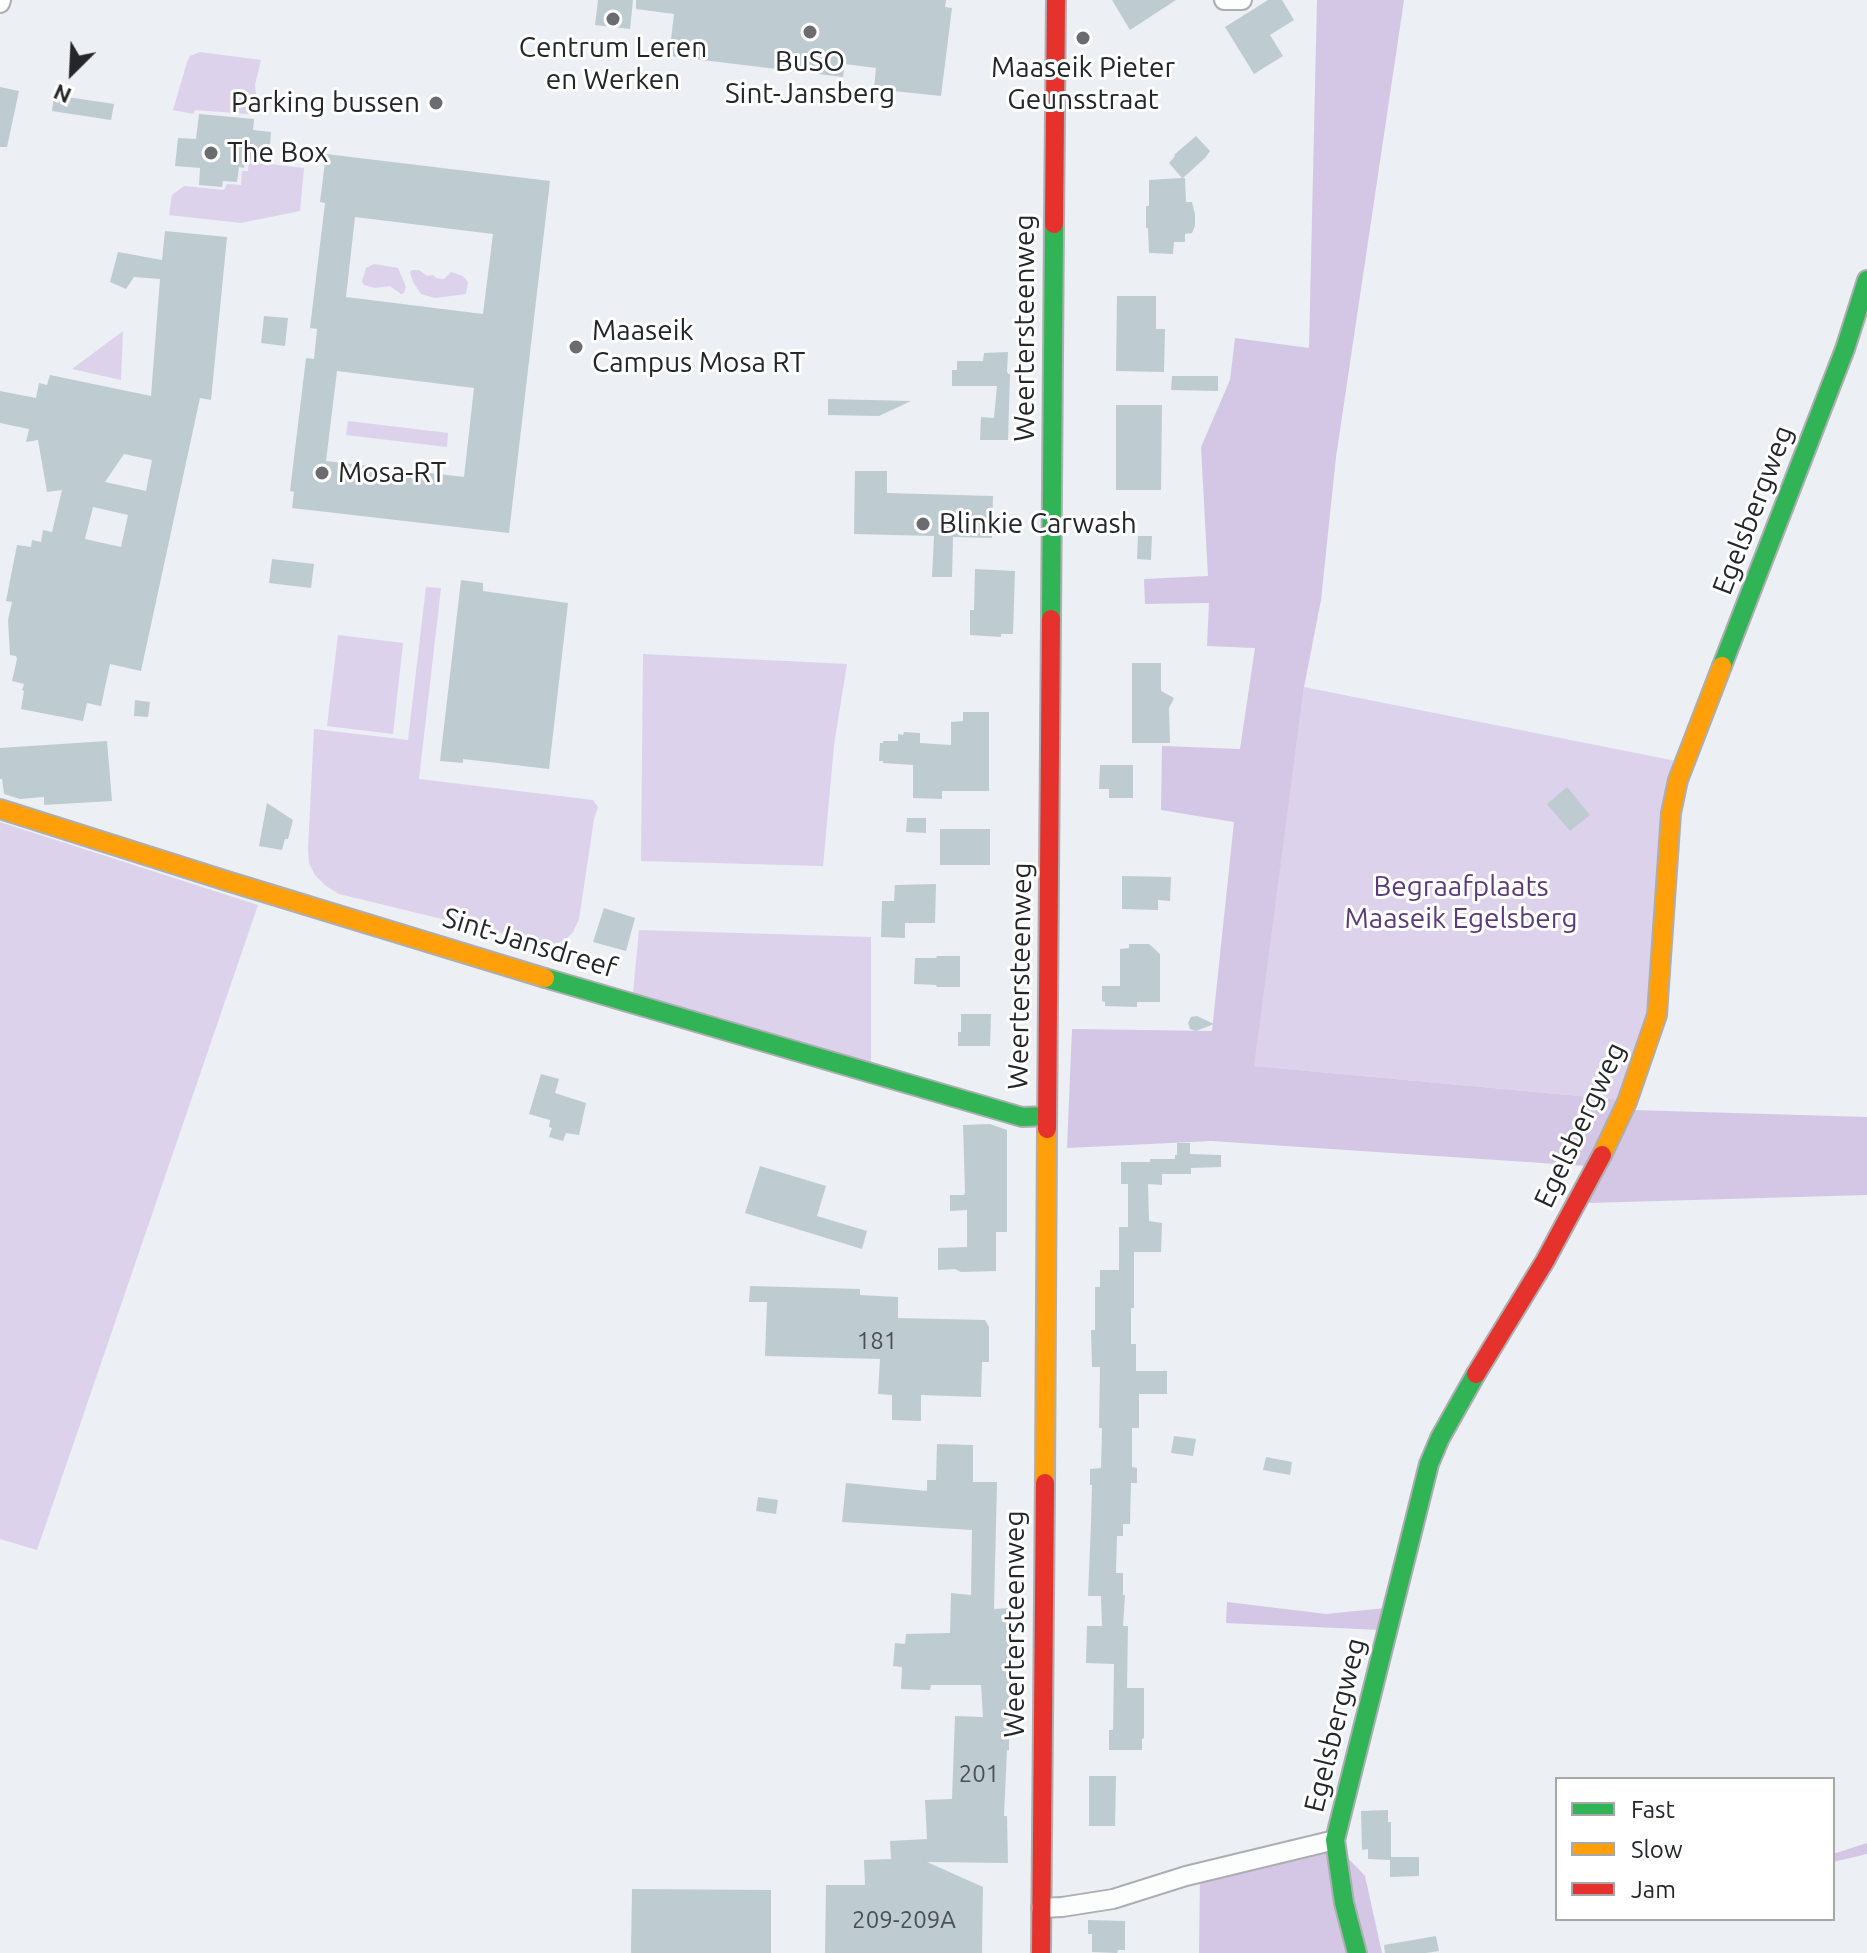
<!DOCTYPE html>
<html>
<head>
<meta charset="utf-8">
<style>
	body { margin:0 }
	#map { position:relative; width:1867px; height:1953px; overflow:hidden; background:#eceff3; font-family:Ubuntu,sans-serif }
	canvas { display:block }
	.legend { position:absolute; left:1555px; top:1777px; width:280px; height:144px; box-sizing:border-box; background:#fff; border:2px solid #a7a8a9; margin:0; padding:10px 14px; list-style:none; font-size:24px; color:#242629 }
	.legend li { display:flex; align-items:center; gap:16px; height:40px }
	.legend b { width:40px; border:2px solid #a7a8a9 }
	.north { position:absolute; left:32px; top:32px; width:80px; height:80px; -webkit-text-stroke:6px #fff; paint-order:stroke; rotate:204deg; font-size:22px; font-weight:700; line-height:32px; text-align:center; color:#242629 }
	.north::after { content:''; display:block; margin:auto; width:28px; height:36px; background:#242629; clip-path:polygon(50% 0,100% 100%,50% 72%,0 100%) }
</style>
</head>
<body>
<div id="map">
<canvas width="1867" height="1953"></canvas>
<ul class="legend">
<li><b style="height:10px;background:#30b455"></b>Fast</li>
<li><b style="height:10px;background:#ff9f0a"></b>Slow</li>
<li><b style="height:10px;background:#e5322d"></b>Jam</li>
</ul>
<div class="north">N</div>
</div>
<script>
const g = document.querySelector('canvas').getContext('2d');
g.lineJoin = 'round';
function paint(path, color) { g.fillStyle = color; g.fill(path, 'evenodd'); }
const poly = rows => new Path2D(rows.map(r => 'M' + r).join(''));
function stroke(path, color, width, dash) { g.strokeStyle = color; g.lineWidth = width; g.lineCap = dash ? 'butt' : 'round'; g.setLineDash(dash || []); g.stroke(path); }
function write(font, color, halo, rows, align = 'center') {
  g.font = font + ' Ubuntu,sans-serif'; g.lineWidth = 6; g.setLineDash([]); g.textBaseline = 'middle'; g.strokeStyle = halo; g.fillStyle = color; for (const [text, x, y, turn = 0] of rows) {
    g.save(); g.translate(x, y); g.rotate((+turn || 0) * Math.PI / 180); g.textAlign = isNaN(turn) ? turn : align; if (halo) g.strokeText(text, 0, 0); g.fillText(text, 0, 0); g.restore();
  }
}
paint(poly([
	[200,52,261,60,255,85,257,102,261,115,195,110,193,114,173,110,187,62,190,56],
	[251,141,261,142,260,163,304,168,300,211,241,223,169,215,172,195,184,186,224,190,227,184,241,185,242,171,248,171],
	[374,264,398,268,406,287,404,293,401,294,390,286,375,288,364,285,362,281,366,268],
	[412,270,419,270,427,276,433,275,436,278,444,279,451,272,463,276,468,282,466,294,435,298,421,294,413,282,410,272],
	[123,331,121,380,72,369],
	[348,421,448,433,447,447,346,435],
	[426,587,441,588,419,779,593,800,598,807,594,819,579,919,573,932,564,941,553,944,541,943,339,894,326,886,315,875,309,863,308,849,314,729,408,740],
	[338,635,403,643,393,734,327,726],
	[643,654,847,664,834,745,823,866,641,861],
	[1304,687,1676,761,1650,1005,1623,1100,1253,1066],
	[0,822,258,905,37,1550,0,1539],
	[639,930,871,937,871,1063,633,993]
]), '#dcd2ec');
paint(poly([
	[1317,0,1404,0,1336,457,1321,600,1304,687,1254,1066,1623,1100,1587,1166,1211,1141,1067,1148,1072,1029,1212,1031,1234,822,1161,810,1162,746,1240,749,1255,648,1207,646,1209,603,1145,604,1144,579,1208,576,1201,447,1230,380,1235,338,1309,348],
	[1633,1110,1867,1117,1867,1195,1588,1203],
	[1227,1602,1326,1614,1386,1608,1381,1630,1226,1623],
	[1867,1843,1867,1854,1833,1862,1833,1854],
	[1324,1850,1347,1857,1365,1876,1382,1953,1199,1953,1200,1877]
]), '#d3c7e5');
paint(poly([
	[598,0,633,0,630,29,595,25],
	[636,0,946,0,945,7,952,8,941,96,874,89,876,68,845,64,843,77,669,56,674,14,636,9],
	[1112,0,1176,0,1130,30],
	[1268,0,1282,0,1294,20,1270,35,1283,56,1254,74,1225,27],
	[0,87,19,91,7,147,0,147],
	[54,95,114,104,111,120,52,111],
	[199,114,254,119,253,130,271,132,269,161,245,158,244,168,239,167,237,182,223,181,222,187,199,185,200,168,175,166,178,138,196,139],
	[1196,136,1210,151,1205,158,1183,178,1185,178,1186,202,1192,202,1195,214,1195,226,1192,233,1185,234,1185,242,1174,242,1173,254,1149,253,1148,228,1146,228,1146,206,1149,206,1149,180,1182,178,1169,163,1175,156,1174,155],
	[326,154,550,181,509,533,292,508,294,492,290,491,306,358,314,359,317,329,310,328,325,203,320,202],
	[355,217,493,234,483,314,346,297],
	[337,371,474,388,464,477,326,461],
	[165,231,227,237,211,400,200,398,141,671,110,664,101,706,87,703,83,721,21,709,24,691,22,690,24,684,12,681,17,659,16,656,10,655,8,620,12,602,6,601,17,545,31,547,32,540,41,542,43,530,52,532,62,490,47,492,38,440,26,442,29,429,0,423,0,391,36,398,39,383,47,385,50,375,151,396,160,279,134,277,126,289,110,282,118,252,162,260],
	[124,454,152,460,146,491,105,482],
	[93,507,128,515,121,547,85,539],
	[1117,296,1156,296,1156,329,1165,329,1164,372,1116,371],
	[264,316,288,318,285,346,261,343],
	[1008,352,1007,371,1008,374,1010,374,1008,440,980,440,981,417,994,418,997,386,952,386,952,370,957,370,957,361,983,361,984,353],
	[1172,376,1218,376,1218,391,1171,390],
	[828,399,911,401,879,416,828,415],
	[1116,405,1162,405,1161,490,1116,490],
	[855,471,887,471,887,493,993,496,992,538,953,537,952,577,932,577,934,536,854,534],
	[1138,536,1152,536,1151,560,1137,559],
	[272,559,314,564,311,588,269,583],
	[975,569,1015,571,1013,634,1001,634,1001,637,970,635,970,610,974,610],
	[461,580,483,583,483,591,568,603,549,769,463,759,463,763,440,761],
	[1132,663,1161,663,1161,691,1174,698,1169,708,1170,743,1132,743],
	[135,700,150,702,148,717,134,716],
	[963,712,989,712,989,791,942,791,942,799,913,798,913,765,883,763,883,761,879,761,880,743,883,743,883,741,898,741,898,734,903,735,904,732,920,733,920,743,951,745,951,722,963,721],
	[107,741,112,801,44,805,44,797,20,799,4,794,2,779,0,779,0,748],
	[1100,765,1133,765,1133,798,1109,798,1109,789,1099,789],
	[1567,787,1590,815,1570,831,1547,804],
	[267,803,293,820,288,839,285,839,282,850,259,846],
	[907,818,926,818,926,833,906,832],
	[940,829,990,829,990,865,940,865],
	[1122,876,1171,877,1170,901,1158,900,1158,910,1122,909],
	[936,884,935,923,905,923,905,938,881,937,882,901,894,901,895,885],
	[604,908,635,918,626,951,593,942],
	[1129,944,1149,944,1160,954,1160,1002,1137,1002,1137,1007,1105,1006,1105,1002,1102,1001,1102,986,1120,986,1120,949,1129,948],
	[937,956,960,956,960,987,937,987,936,985,914,984,915,958,936,958],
	[961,1014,991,1014,990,1046,958,1046,958,1032,961,1032],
	[1197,1016,1214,1024,1196,1031,1190,1029,1188,1023,1191,1017],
	[541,1074,559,1079,555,1093,586,1103,579,1135,566,1133,563,1141,549,1137,552,1128,549,1127,550,1120,529,1114],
	[990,1124,1007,1130,1007,1232,996,1232,996,1271,961,1272,955,1269,938,1270,938,1248,967,1247,967,1210,950,1211,950,1195,964,1195,965,1192,963,1125],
	[1177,1143,1190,1143,1190,1154,1221,1155,1221,1167,1191,1168,1191,1174,1162,1174,1162,1185,1148,1184,1149,1221,1162,1223,1161,1252,1134,1252,1134,1308,1131,1308,1131,1344,1136,1344,1136,1371,1167,1371,1167,1394,1139,1394,1139,1428,1132,1428,1132,1467,1137,1468,1137,1483,1131,1483,1130,1524,1123,1524,1123,1536,1117,1536,1116,1573,1123,1573,1123,1595,1125,1595,1123,1626,1128,1626,1127,1688,1144,1688,1144,1738,1142,1739,1142,1750,1109,1750,1109,1730,1113,1730,1114,1664,1086,1663,1087,1626,1102,1626,1101,1596,1088,1596,1091,1524,1092,1485,1090,1485,1090,1469,1101,1468,1102,1428,1099,1428,1100,1367,1092,1367,1091,1330,1095,1330,1095,1287,1100,1287,1100,1270,1119,1270,1119,1227,1128,1227,1128,1184,1121,1184,1121,1162,1150,1162,1150,1159,1175,1159,1175,1155,1177,1155],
	[760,1166,826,1186,817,1216,867,1231,862,1249,745,1213],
	[750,1286,860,1289,860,1295,898,1297,898,1318,985,1320,989,1327,989,1362,982,1362,981,1397,921,1395,921,1421,892,1420,892,1395,878,1394,880,1359,765,1356,767,1302,749,1302],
	[1174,1436,1196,1439,1193,1456,1171,1453],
	[937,1444,973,1445,973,1482,997,1482,994,1609,1010,1608,1009,1750,1007,1750,1004,1816,1007,1816,1008,1863,927,1862,983,1887,982,1953,825,1953,826,1885,865,1885,864,1860,891,1859,890,1841,927,1839,925,1800,952,1799,955,1716,983,1717,981,1685,931,1685,930,1690,901,1689,902,1667,893,1666,895,1643,905,1644,906,1634,950,1633,951,1593,971,1595,972,1530,842,1522,846,1483,927,1491,927,1480,936,1480],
	[1266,1457,1292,1462,1290,1475,1263,1470],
	[758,1497,778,1500,776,1514,756,1511],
	[1089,1776,1116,1776,1115,1826,1089,1826],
	[1388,1810,1388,1822,1391,1822,1391,1857,1419,1857,1419,1876,1390,1877,1390,1860,1368,1859,1368,1849,1362,1850,1361,1811],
	[632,1889,771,1890,771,1953,631,1953],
	[1088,1920,1125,1921,1125,1950,1118,1950,1117,1953,1092,1952,1092,1934,1088,1934],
	[1436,1936,1439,1951,1426,1953,1385,1953,1384,1945]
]), '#beccd2');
const street = poly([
	[1224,0,1242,0],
	[0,3,1,0],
	[1041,1908,1062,1907,1113,1899,1186,1876,1335,1840]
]);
const fast = poly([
	[1051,619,1054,224],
	[1722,666,1845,349,1867,280],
	[545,978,1022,1117,1047,1116],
	[1357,1953,1344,1903,1335,1840,1429,1464,1440,1438,1476,1374]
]);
const slow = poly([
	[0,809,227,881,545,978],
	[1602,1155,1627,1102,1657,1015,1671,813,1678,780,1722,666],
	[1045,1483,1047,1129]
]);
const jam = poly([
	[1054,224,1056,0],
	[1047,1129,1051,619],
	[1476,1374,1545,1261,1602,1155],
	[1041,1953,1045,1483]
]);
stroke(street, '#acaeb1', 22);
stroke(fast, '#acaeb1', 22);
stroke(slow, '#acaeb1', 22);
stroke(jam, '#acaeb1', 22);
stroke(street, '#fcfdfd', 18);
stroke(fast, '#30b455', 18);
stroke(slow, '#ff9f0a', 18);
stroke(jam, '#e5322d', 18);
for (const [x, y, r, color] of [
	[613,19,8,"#6a6c70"],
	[810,32,8,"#6a6c70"],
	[1083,38,8,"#6a6c70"],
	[436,103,8,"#6a6c70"],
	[211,153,8,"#6a6c70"],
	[576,347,8,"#6a6c70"],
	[322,473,8,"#6a6c70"],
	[923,524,8,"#6a6c70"]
]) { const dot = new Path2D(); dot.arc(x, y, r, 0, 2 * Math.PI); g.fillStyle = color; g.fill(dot); stroke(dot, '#fff', 3); }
write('24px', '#4a5053', null, [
	["181",877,1341],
	["201",979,1774],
	["209-209A",904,1920]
]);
write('28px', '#242629', '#fff', [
	["Centrum Leren",613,48,"center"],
	["en Werken",613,80,"center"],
	["BuSO",810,62,"center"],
	["Sint-Jansberg",810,94,"center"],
	["Maaseik Pieter",1083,68,"center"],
	["Geunsstraat",1083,100,"center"],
	["Parking bussen",420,103,"right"],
	["The Box",227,153],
	["Maaseik",592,331],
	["Campus Mosa RT",592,363],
	["Mosa-RT",338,473],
	["Blinkie Carwash",939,524]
], 'left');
write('28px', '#242629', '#fff', [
	["Weertersteenweg",1025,328,-90],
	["Egelsbergweg",1753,510,-69],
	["Sint-Jansdreef",530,943,17],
	["Weertersteenweg",1020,976,-89],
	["Egelsbergweg",1580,1125,-65],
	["Weertersteenweg",1015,1624,-90],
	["Egelsbergweg",1335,1725,-76]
]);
write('28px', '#5a3b7a', '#fff', [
	["Begraafplaats",1461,887],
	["Maaseik Egelsberg",1461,919]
]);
</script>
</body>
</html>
